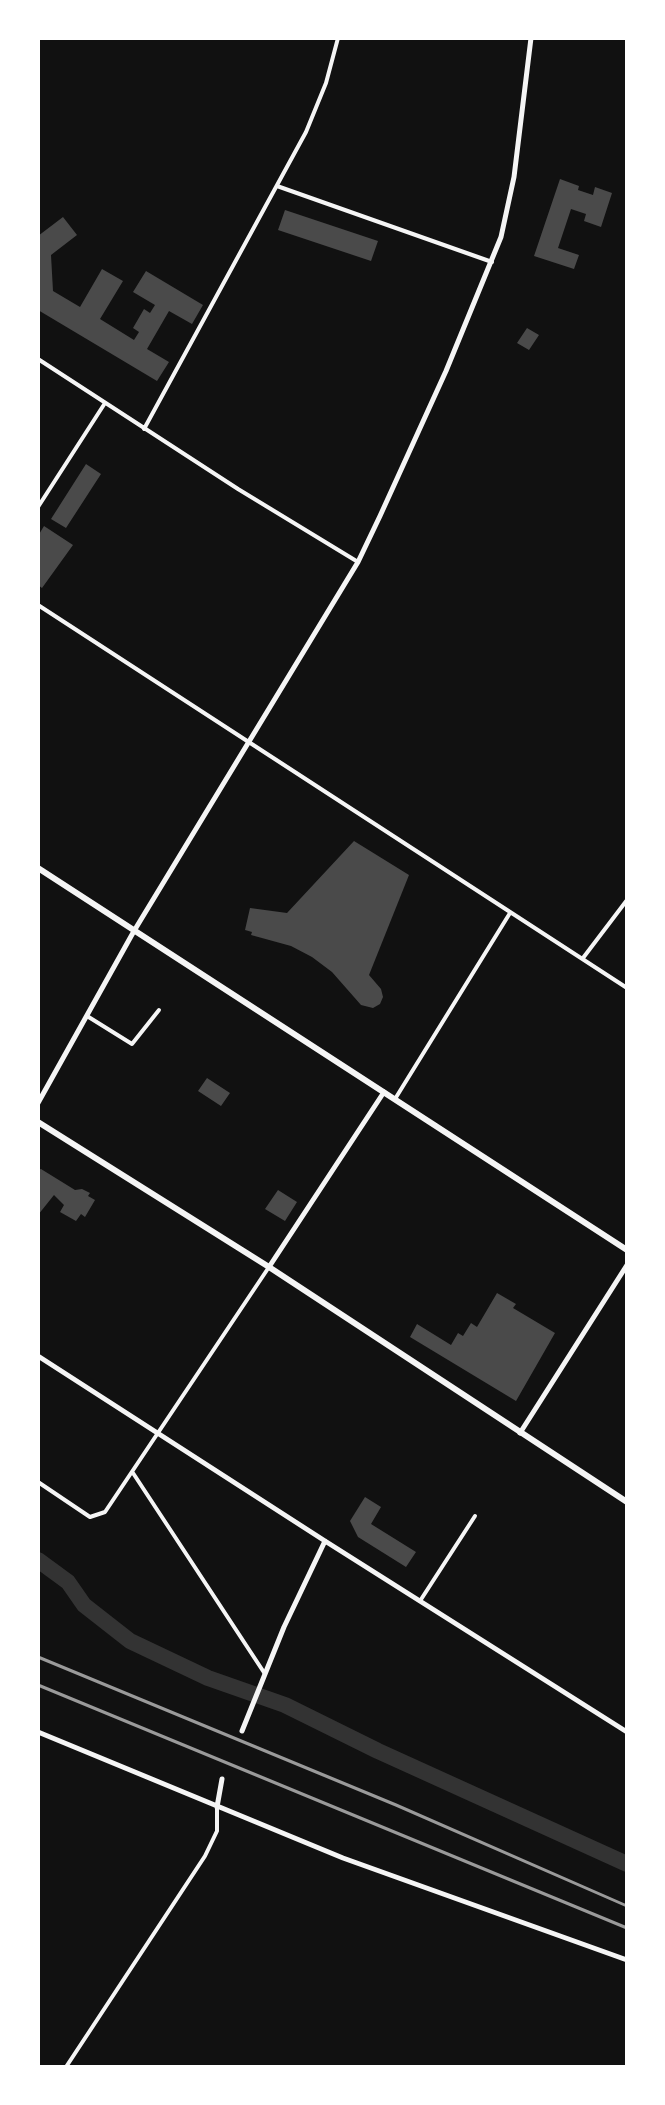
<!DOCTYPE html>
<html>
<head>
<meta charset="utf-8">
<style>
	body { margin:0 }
	#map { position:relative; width:665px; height:2105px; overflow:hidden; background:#111; font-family:Raleway,sans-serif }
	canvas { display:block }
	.frame { position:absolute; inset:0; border:40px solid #fff; pointer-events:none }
</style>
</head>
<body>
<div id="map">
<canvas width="665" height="2105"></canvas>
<div class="frame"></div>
</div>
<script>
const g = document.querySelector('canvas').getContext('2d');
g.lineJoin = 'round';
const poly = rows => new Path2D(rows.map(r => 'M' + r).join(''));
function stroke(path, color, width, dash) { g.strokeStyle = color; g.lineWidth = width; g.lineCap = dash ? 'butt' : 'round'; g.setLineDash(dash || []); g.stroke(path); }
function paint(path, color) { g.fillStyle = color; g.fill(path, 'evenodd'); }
stroke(poly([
	[38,1560,68,1582,84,1605,130,1641,208,1678,285,1705,378,1751,627,1864]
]), '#333', 16);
paint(poly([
	[560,179,579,186,578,190,593,195,595,187,612,193,601,227,584,221,586,214,571,209,558,248,579,255,574,269,534,256],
	[285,210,378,241,371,261,278,230],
	[63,217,77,235,51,255,53,291,80,307,102,269,123,281,100,319,134,340,139,332,133,328,144,309,150,313,155,305,133,292,146,271,203,305,192,324,169,311,147,349,169,362,157,381,38,310,38,236],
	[527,328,539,335,529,350,517,343],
	[86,464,101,474,66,528,51,519],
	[44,526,73,545,42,588,38,585,38,536],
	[354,841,409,875,369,975,381,989,383,997,380,1004,373,1008,361,1005,332,972,312,957,291,946,251,935,252,932,245,930,250,908,287,913],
	[207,1078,230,1093,221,1106,198,1091],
	[41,1169,75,1190,82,1189,90,1193,88,1196,95,1200,85,1217,81,1214,76,1221,60,1212,64,1205,54,1195,38,1215,38,1170],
	[278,1190,297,1202,285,1221,265,1209],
	[497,1293,516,1304,513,1308,555,1333,516,1401,410,1337,417,1324,451,1345,458,1333,463,1336,471,1323,477,1327],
	[365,1497,381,1507,371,1524,416,1552,406,1567,358,1537,350,1521]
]), '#4a4a4a');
stroke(poly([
	[277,186,492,262],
	[38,359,238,489,358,562],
	[144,429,306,132,326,83,338,38],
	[38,507,105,403],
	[38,605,627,988],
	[583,958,627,900],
	[87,1016,132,1044,159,1010],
	[395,1099,510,913],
	[133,1473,265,1674],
	[38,1482,90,1517,105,1512,269,1267],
	[420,1601,475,1516],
	[66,2067,205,1856,217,1831,217,1807]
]), '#f5f5f5', 4);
stroke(poly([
	[269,1267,384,1092],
	[520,1433,627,1265]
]), '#f5f5f5', 5);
stroke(poly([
	[38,1103,134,931,358,562,380,516,446,371,501,237,514,177,531,38],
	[38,1356,325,1541,627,1732],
	[242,1731,284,1627,325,1541],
	[38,1732,343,1858,627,1960],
	[217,1807,222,1779]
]), '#f5f5f5', 5);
stroke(poly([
	[38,868,627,1250],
	[38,1122,269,1267,627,1502]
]), '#f5f5f5', 6);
stroke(poly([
	[38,1657,396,1805,627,1906],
	[38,1685,627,1928]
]), '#9a9a9a', 3);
</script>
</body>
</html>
